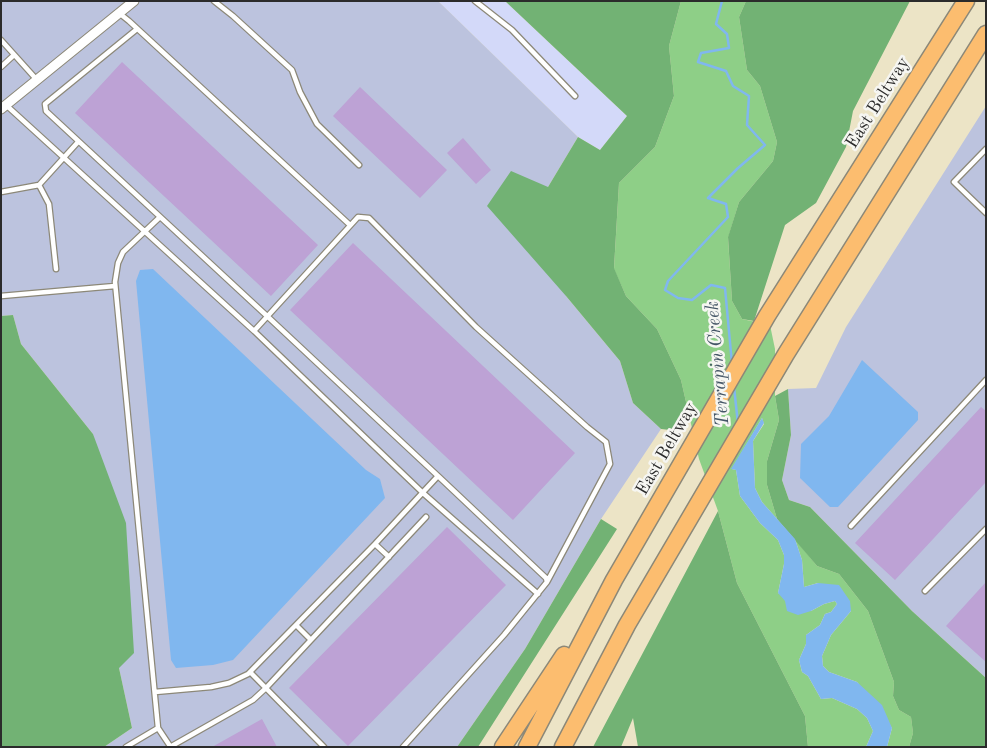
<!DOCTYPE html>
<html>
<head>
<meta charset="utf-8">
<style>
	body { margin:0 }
	#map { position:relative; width:987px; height:748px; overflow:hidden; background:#ece4c6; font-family:"Old Standard TT",serif }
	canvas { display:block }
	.frame { position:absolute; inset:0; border:2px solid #2b2b2b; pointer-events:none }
</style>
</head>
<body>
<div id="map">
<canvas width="987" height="748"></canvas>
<div class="frame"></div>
</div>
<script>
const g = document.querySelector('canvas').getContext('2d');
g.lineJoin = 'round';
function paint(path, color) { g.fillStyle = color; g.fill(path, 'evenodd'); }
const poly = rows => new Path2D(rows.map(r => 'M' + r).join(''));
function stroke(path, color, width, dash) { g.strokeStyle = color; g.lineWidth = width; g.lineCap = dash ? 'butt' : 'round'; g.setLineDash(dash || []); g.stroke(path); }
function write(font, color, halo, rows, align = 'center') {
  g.font = font + ' "Old Standard TT",serif'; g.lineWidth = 5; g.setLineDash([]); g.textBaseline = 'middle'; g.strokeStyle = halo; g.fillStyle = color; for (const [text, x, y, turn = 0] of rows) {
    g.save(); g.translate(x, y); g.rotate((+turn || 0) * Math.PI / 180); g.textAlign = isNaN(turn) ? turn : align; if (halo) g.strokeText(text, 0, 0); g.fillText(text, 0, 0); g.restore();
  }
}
paint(poly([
	[438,1,505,1,627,116,600,150,578,137]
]), '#d3d9f9');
paint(poly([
	[1,1,438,1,578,137,548,187,566,296,620,361,633,403,661,429,601,519,525,649,457,747,104,747,132,728,119,668,93,434,21,344,13,315,1,316],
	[986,106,986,678,912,611,810,507,789,500,782,480,791,435,788,389,816,388,846,327]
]), '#bcc3de');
paint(poly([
	[681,1,746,1,739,17,747,70,760,86,777,142,773,161,739,202,728,238,732,301,742,319,770,325,775,349,775,396,779,420,767,461,767,485,777,519,762,502,755,488,753,441,764,424,762,418,732,469,736,470,740,496,760,523,778,540,784,555,784,564,778,593,811,611,824,604,835,601,837,604,831,612,825,614,820,625,806,635,806,644,799,660,802,672,808,676,821,699,832,698,857,709,867,718,873,731,866,747,808,747,805,716,737,583,718,511,699,459,681,380,657,329,626,296,614,269,619,183,655,147,674,96,669,46],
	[795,539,817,566,839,574,868,611,894,682,893,696,899,710,911,717,913,733,909,747,887,747,892,728,857,682,829,672,823,666,822,656,831,635,851,611,818,583,804,587,802,560]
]), '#8ecf87');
paint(poly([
	[505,1,681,1,669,46,674,96,655,147,619,183,614,268,626,296,657,329,681,380,689,415,679,431,661,429,633,403,620,361,566,296,487,206,511,171,548,187,578,137,600,150,627,116],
	[746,1,910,1,853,111,846,147,816,203,785,225,754,321,742,319,732,301,728,237,739,202,773,161,777,142,760,86,747,70,739,17],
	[13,315,21,344,93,434,126,523,134,653,119,668,132,728,104,747,1,747,1,316],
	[788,389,791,435,782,480,789,500,810,507,912,611,986,678,986,747,909,747,913,733,911,717,899,710,893,696,894,682,868,611,839,574,817,566,777,519,767,485,767,461,779,420,775,396],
	[718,511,737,583,805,716,808,747,638,747,633,718,621,747,593,747],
	[601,519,617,529,478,747,457,747,525,649]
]), '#72b274');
paint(poly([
	[153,269,366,470,380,479,385,498,233,660,213,665,176,668,171,660,136,281,140,270],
	[862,360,918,412,918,420,838,507,830,507,800,478,801,444,829,416],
	[762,418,764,423,753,441,755,488,762,502,795,539,802,560,804,587,818,583,839,585,850,601,851,611,831,635,822,656,823,666,829,672,857,682,882,705,892,728,887,747,866,747,873,731,867,718,857,709,832,698,821,699,808,676,802,672,799,660,806,644,806,635,820,625,825,614,831,612,837,604,835,601,824,604,811,611,798,615,787,611,785,601,778,593,784,564,784,555,778,540,760,523,740,496,736,470,731,469]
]), '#80b7ef');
stroke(poly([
	[722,1,716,24,727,34,729,48,701,53,698,62,726,71,733,86,749,96,747,125,765,145,738,168,708,198,726,204,728,217,668,281,665,290,678,298,692,300,711,285,725,288,732,364],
	[734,387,738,424]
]), '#80b7ef', 2.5);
paint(poly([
	[122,62,318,245,271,296,75,113],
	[360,87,447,170,420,198,333,116],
	[463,138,491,170,476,184,447,153],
	[353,243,575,453,513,520,290,310],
	[981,407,986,411,986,482,895,580,855,543],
	[447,527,506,585,348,746,289,688],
	[986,582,986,662,946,626],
	[262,719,277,747,212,747]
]), '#bda2d5');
const service = poly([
	[214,1,233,16,292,70,300,92,317,124,359,165],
	[475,1,512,30,575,96],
	[119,13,129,21,350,225],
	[137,29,45,104,46,111,267,316,438,476],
	[1,40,37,80],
	[1,67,14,55],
	[6,105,254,331,423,493,538,594],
	[986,149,954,182,986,213],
	[39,185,49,204,56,269],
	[1,192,39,185,78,142],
	[1,296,115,286],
	[254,331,358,217,369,218,476,327,587,427,606,442,610,464,547,582],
	[851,526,986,380],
	[375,544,389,557],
	[925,591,986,529],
	[296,625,311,640],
	[250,672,324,747],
	[155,692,211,687,229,683,248,674,375,544,438,476,546,578,547,582,504,635,403,747],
	[158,728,170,746],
	[126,747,158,728,115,282,118,263,123,252,160,217],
	[170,747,253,700,266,688,426,517]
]);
const minor = poly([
	[1,109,134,1]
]);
const motorway = poly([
	[503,747,564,655],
	[527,747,614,580,767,316,966,1],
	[563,747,627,625,786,354,986,34]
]);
stroke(service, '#8c8878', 7);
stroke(minor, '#8c8878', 11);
stroke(motorway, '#8c8878', 19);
stroke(service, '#fff', 4.5);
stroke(minor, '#fff', 9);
stroke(motorway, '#fcbd6f', 16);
write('18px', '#2b2b2b', '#f6f6f2', [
	["East Beltway",878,103,-58],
	["East Beltway",667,449,-60]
]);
write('italic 19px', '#456', '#f6f6f2', [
	["Terrapin Creek",718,364,-95]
]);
</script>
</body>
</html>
